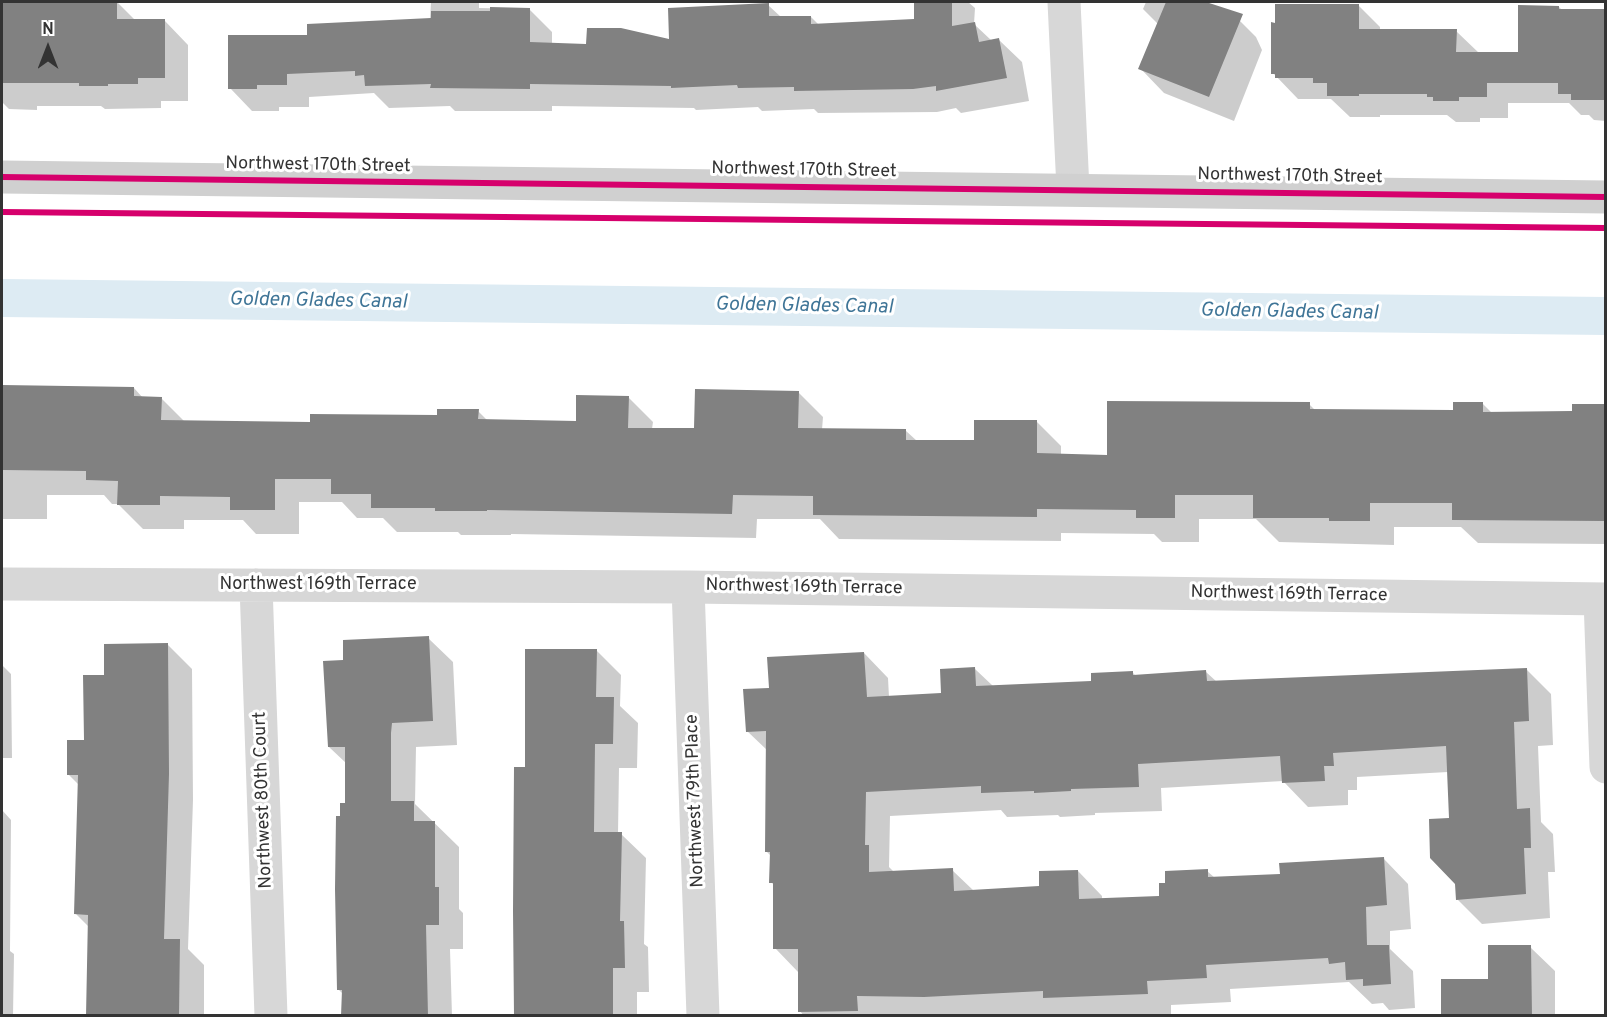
<!DOCTYPE html>
<html>
<head>
<meta charset="utf-8">
<style>
	body { margin:0 }
	#map { position:relative; width:1607px; height:1017px; overflow:hidden; background:#fff; font-family:Overpass,sans-serif }
	canvas { display:block }
	.frame { position:absolute; inset:0; border:3px solid #333; pointer-events:none }
	.north { position:absolute; left:18px; top:18px; width:60px; height:60px; -webkit-text-stroke:4px #fff; paint-order:stroke; rotate:0deg; font-size:16px; font-weight:700; line-height:24px; text-align:center; color:#333 }
	.north::after { content:''; display:block; margin:auto; width:21px; height:27px; background:#333; clip-path:polygon(50% 0,100% 100%,50% 72%,0 100%) }
</style>
</head>
<body>
<div id="map">
<canvas width="1607" height="1017"></canvas>
<div class="frame"></div>
<div class="north">N</div>
</div>
<script>
const g = document.querySelector('canvas').getContext('2d');
g.lineJoin = 'round';
function paint(path, color) { g.fillStyle = color; g.fill(path, 'evenodd'); }
const poly = rows => new Path2D(rows.map(r => 'M' + r).join(''));
function stroke(path, color, width, dash) { g.strokeStyle = color; g.lineWidth = width; g.lineCap = dash ? 'butt' : 'round'; g.setLineDash(dash || []); g.stroke(path); }
function write(font, color, halo, rows, align = 'center') {
  g.font = font + ' Overpass,sans-serif'; g.lineWidth = 6; g.setLineDash([]); g.textBaseline = 'middle'; g.strokeStyle = halo; g.fillStyle = color; for (const [text, x, y, turn = 0] of rows) {
    g.save(); g.translate(x, y); g.rotate((+turn || 0) * Math.PI / 180); g.textAlign = isNaN(turn) ? turn : align; if (halo) g.strokeText(text, 0, 0); g.fillText(text, 0, 0); g.restore();
  }
}
paint(poly([
	[2,2,117,2,136,21,165,21,188,45,188,101,161,101,161,108,105,109,101,106,37,106,37,110,9,109,2,102],
	[431,2,479,2,479,8,529,9,552,32,552,45,588,45,671,41,768,5,781,17,811,17,819,25,915,21,915,2,968,2,975,8,974,24,992,41,999,40,1022,62,1029,101,961,113,956,108,937,112,818,113,814,109,762,111,758,107,696,110,694,108,552,106,552,111,455,111,450,106,389,108,374,93,309,97,309,107,279,107,279,111,252,111,230,88,309,37,430,20],
	[1146,2,1204,2,1231,12,1256,37,1262,50,1234,121,1164,93,1140,68,1158,24,1143,9],
	[1359,6,1380,27,1380,31,1456,31,1479,53,1519,53,1559,7,1562,10,1606,11,1606,121,1594,120,1589,115,1581,115,1569,103,1508,103,1508,118,1480,118,1480,122,1456,122,1447,115,1380,115,1380,117,1350,117,1331,99,1298,99,1273,73],
	[2,387,134,388,143,398,161,398,185,422,312,424,438,416,478,411,488,421,577,422,628,397,653,422,652,429,696,430,798,392,823,417,822,430,905,430,917,441,975,441,1036,421,1061,446,1061,455,1108,456,1309,404,1316,411,1454,412,1483,404,1492,413,1574,412,1574,405,1606,406,1606,544,1478,543,1461,527,1394,527,1394,545,1279,542,1256,519,1199,519,1199,542,1162,542,1154,534,1061,533,1061,541,839,539,820,519,757,519,756,538,511,534,511,535,461,535,458,532,397,532,383,518,357,518,342,502,299,502,299,534,256,534,243,520,184,520,184,529,143,529,118,504,112,504,104,495,47,495,47,519,2,519],
	[428,638,453,662,457,745,416,747,415,804,459,847,459,909,463,913,463,949,450,949,452,1016,343,1016,343,994,339,990,342,818,347,805,347,764,329,747,345,662],
	[167,644,192,669,193,800,188,949,204,965,204,1016,87,1016,89,927,76,914,79,785,69,775,86,741,106,676],
	[596,650,621,675,620,706,638,723,637,768,619,768,618,834,621,834,646,858,644,944,648,947,649,992,637,992,637,1016,516,1016,527,769],
	[864,653,888,678,889,697,943,694,975,669,993,686,1093,683,1133,673,1136,676,1206,672,1217,682,1526,669,1551,694,1553,745,1538,746,1541,822,1553,834,1555,872,1548,872,1550,918,1482,924,1457,899,1448,772,1357,777,1357,790,1348,790,1348,805,1308,807,1283,781,1161,788,1162,811,1095,813,1095,815,1060,817,1058,815,1007,817,1001,810,890,816,889,867,893,871,952,870,974,891,1041,888,1078,871,1102,896,1102,900,1161,898,1207,871,1215,878,1281,875,1384,859,1408,884,1411,929,1390,931,1390,949,1413,971,1415,1008,1389,1010,1383,1003,1372,1004,1349,982,1230,989,1231,1002,1171,1005,1171,1016,804,1016,800,1011,799,973,775,948,775,886,771,882,771,856,766,851,768,751,747,731,771,689],
	[2,665,11,674,12,758,2,758],
	[2,810,11,820,10,951,14,954,13,1016,2,1016],
	[1530,947,1555,971,1555,1016,1442,1016]
]), '#0003');
stroke(poly([
	[2,298,1606,316]
]), '#ddebf3', 38);
paint(poly([
	[2,2,117,2,117,19,165,19,165,78,138,78,138,84,108,84,108,86,79,86,79,83,2,83],
	[914,2,952,2,952,26,975,22,979,42,999,38,1007,78,936,91,936,86,913,89,794,91,794,87,738,88,737,85,671,88,671,86,530,84,530,89,430,88,431,84,365,86,364,75,355,76,355,71,287,74,287,85,257,85,257,89,228,89,228,35,307,35,307,24,431,18,431,11,490,11,490,7,530,8,530,42,586,44,587,28,621,28,669,39,668,8,769,3,769,16,811,16,811,24,914,19],
	[1166,2,1206,2,1243,14,1209,97,1138,69],
	[1275,4,1359,4,1359,29,1457,29,1456,52,1518,52,1518,5,1559,6,1559,9,1605,9,1605,100,1571,100,1571,94,1558,94,1558,83,1487,83,1487,97,1459,97,1459,101,1433,101,1433,97,1427,97,1427,94,1359,94,1359,96,1327,96,1327,83,1313,83,1313,78,1275,78,1275,74,1271,74,1271,22,1275,23],
	[2,385,134,387,134,396,162,397,161,420,310,422,310,414,437,415,437,409,479,409,478,419,576,421,576,395,629,396,628,428,694,428,695,389,799,391,798,428,906,429,906,440,974,440,974,420,1037,420,1037,453,1107,455,1107,401,1310,402,1310,409,1453,410,1453,402,1483,402,1483,412,1572,411,1572,404,1605,404,1605,521,1452,520,1452,503,1370,503,1370,521,1329,521,1329,518,1253,518,1253,495,1175,495,1175,518,1136,518,1136,510,1037,509,1037,517,813,515,813,496,733,495,732,514,487,510,487,511,435,511,435,508,371,508,371,494,331,494,331,479,275,479,275,510,230,510,230,497,160,496,160,505,117,505,118,481,86,480,86,471,2,470],
	[429,636,433,721,392,723,391,733,391,801,414,801,414,821,435,821,435,887,439,887,439,925,426,925,428,1016,341,1016,342,990,337,990,335,889,336,816,340,816,340,803,345,803,345,747,328,747,323,661,343,660,343,640],
	[168,643,169,774,164,939,180,939,179,1016,86,1016,88,915,74,914,78,775,67,775,67,740,84,740,83,675,104,675,104,644],
	[525,649,597,649,596,697,614,697,613,744,595,744,594,832,622,832,620,921,624,921,625,968,613,968,613,1016,514,1016,513,911,514,767,525,767],
	[864,652,867,697,941,693,940,669,975,667,976,686,1091,681,1091,673,1133,671,1133,675,1206,670,1207,681,1527,668,1529,721,1514,722,1517,809,1530,808,1531,848,1524,848,1526,894,1456,900,1455,884,1430,858,1429,819,1449,818,1446,746,1333,753,1334,766,1324,766,1325,781,1282,783,1280,756,1138,764,1139,787,1071,789,1071,791,1034,793,1034,791,981,793,981,786,866,792,865,845,869,845,869,872,953,868,954,891,1039,886,1039,871,1078,870,1079,899,1159,896,1159,883,1165,883,1165,871,1208,869,1208,877,1280,874,1279,863,1384,857,1387,905,1366,907,1367,945,1389,945,1391,984,1363,986,1363,979,1346,980,1345,962,1329,964,1328,958,1206,965,1207,978,1147,981,1148,994,1043,998,1043,991,924,997,857,996,858,1011,798,1012,798,949,773,949,773,883,769,883,770,852,765,852,766,731,746,732,743,689,769,688,767,657],
	[1488,945,1531,945,1532,1016,1441,1016,1441,979,1488,979]
]), '#818181');
stroke(poly([
	[1064,2,1073,189],
	[2,584,688,587,1606,599],
	[256,585,271,1016],
	[688,587,703,1016],
	[1600,599,1606,767]
]), '#d7d7d7', 33);
stroke(poly([
	[2,177,1606,197]
]), '#d0d0d0', 33);
stroke(poly([
	[2,177,1606,197],
	[2,212,1606,228]
]), '#d6006c', 6);
write('18px', '#333', '#fff', [
	["Northwest 170th Street",318,166,1],
	["Northwest 170th Street",804,171,1],
	["Northwest 170th Street",1290,177,1],
	["Northwest 169th Terrace",318,585],
	["Northwest 169th Terrace",804,588,1],
	["Northwest 169th Terrace",1289,595,1],
	["Northwest 80th Court",264,800,-92],
	["Northwest 79th Place",696,801,-92]
]);
write('italic 20px', '#3f7597', '#fff', [
	["Golden Glades Canal",318,302,1],
	["Golden Glades Canal",804,307,1],
	["Golden Glades Canal",1289,313,1]
]);
</script>
</body>
</html>
